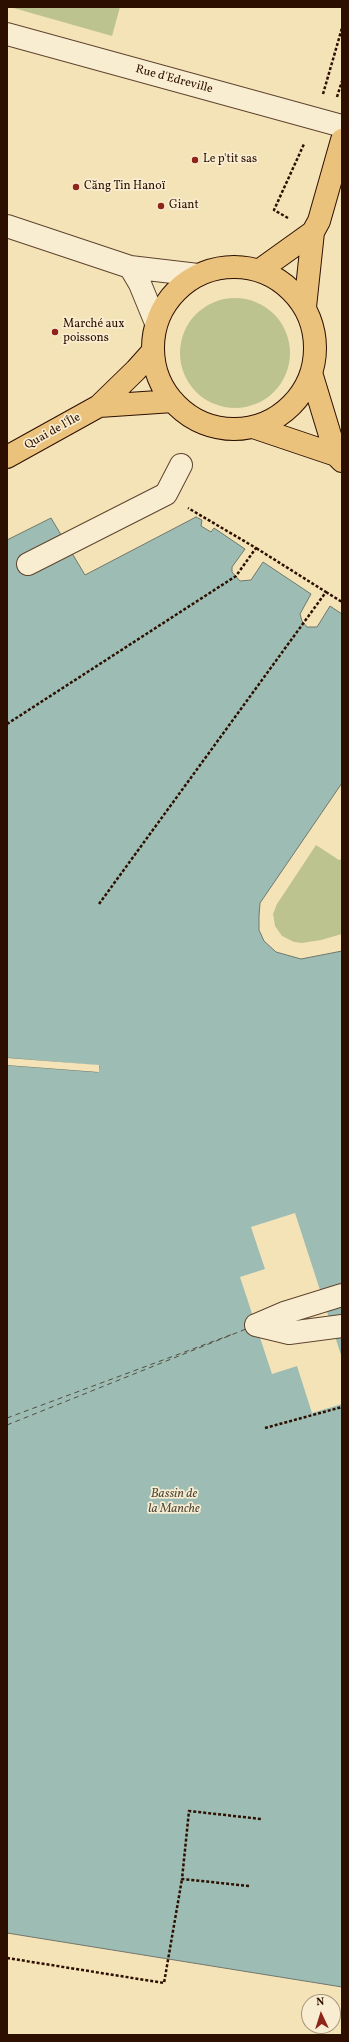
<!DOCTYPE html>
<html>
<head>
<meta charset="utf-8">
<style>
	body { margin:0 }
	#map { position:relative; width:349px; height:2042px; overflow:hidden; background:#f5e3b8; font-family:Vollkorn,serif }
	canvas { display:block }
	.frame { position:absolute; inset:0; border:8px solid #2d0f00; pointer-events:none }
	.north { position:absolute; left:301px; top:1994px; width:40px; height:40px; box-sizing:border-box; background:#f8edd1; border:1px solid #a7947d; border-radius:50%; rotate:356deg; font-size:11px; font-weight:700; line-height:16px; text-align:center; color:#2d0f00 }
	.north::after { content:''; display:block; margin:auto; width:14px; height:18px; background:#8f2418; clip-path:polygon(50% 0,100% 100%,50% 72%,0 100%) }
</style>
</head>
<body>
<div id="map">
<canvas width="349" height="2042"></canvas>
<div class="frame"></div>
<div class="north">N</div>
</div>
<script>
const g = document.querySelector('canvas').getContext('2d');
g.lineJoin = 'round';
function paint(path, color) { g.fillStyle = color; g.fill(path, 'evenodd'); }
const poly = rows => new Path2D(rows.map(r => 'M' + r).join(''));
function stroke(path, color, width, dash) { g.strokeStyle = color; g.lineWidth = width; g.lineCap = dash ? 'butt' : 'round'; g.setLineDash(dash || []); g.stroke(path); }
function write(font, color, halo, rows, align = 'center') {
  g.font = font + ' Vollkorn,serif'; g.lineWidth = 3.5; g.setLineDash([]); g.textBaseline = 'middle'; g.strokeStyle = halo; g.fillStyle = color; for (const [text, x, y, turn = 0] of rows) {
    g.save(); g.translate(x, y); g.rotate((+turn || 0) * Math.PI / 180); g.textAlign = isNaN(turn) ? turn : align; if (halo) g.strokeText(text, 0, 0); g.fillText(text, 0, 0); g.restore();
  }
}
paint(poly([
	[10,7,120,7,112,36],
	'180 353a55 55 0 1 1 110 0a55 55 0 1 1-110 0Z',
	[316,845,339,860,342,859,342,934,321,940,302,943,294,942,282,936,275,926,273,914,277,904]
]), '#bdc38e');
const water = poly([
	[196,517,202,520,201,526,211,532,214,528,245,549,232,567,232,572,240,581,251,580,263,562,311,594,300,614,302,621,307,627,317,627,330,606,342,614,342,783,260,903,259,916,259,930,264,941,276,952,301,959,342,951,342,1987,7,1933,7,1065,98,1072,99,1066,7,1058,7,540,51,518,85,575,196,517]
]);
paint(water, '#9dbdb4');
stroke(water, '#70776c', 1);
paint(poly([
	[7,1058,99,1065,99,1072,7,1065,7,1063,97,1070,97,1067,7,1060],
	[295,1213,342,1358,342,1404,312,1413,297,1366,272,1374,240,1277,265,1269,251,1227]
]), '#f5e3b8');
stroke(poly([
	[7,1418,233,1334],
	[7,1425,246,1329]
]), '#544c3f', 1, [5, 4]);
const minor = poly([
	[7,34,342,126],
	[7,226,130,267,198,275],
	[130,267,140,284,156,323],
	[28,564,166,494,181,465],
	[256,1325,284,1313,342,1295],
	[256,1325,289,1333,342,1326]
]);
const major = poly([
	'153 348a81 81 0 1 1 162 0a81 81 0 1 1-162 0Z',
	[260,270,313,232],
	[305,307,313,232,319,221,342,140],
	[312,376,336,455,342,461],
	[99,406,173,401],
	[253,427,336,455],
	[7,457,99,406,136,370,153,351]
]);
stroke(minor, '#5f442e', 24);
stroke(major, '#2d0f00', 24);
stroke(poly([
	[323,94,342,28],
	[337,97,342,81],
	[288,218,274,210,304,144],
	[326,592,342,602],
	[7,724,236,576,256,548,188,508],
	[99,904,326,592,256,548],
	[265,1428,342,1407],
	[249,1886,182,1879,189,1811,261,1819],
	[7,1958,164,1983,182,1879]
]), '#2d0f00', 2.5, [3, 2]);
stroke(minor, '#f8edd1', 22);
stroke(major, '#eac27c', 22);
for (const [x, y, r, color] of [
	[195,160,4,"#8f2418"],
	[76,187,4,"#8f2418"],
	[161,206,4,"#8f2418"],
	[55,332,4,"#8f2418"]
]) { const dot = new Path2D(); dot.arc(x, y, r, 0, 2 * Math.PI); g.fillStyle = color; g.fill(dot); stroke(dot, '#f8edd1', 1.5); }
write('12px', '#2d0f00', '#f8edd1', [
	["Rue d'Edreville",174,80,15],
	["Quai de l'Île",53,432,-29]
]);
write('12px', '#2d0f00', '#f8edd1', [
	["Le p'tit sas",203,160],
	["Căng Tin Hanoï",84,187],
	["Giant",169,206],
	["Marché aux",63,325],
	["poissons",63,339]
], 'left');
write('italic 13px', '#544c3f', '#f8edd1', [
	["Bassin de",174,1495],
	["la Manche",174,1510]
]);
</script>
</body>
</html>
